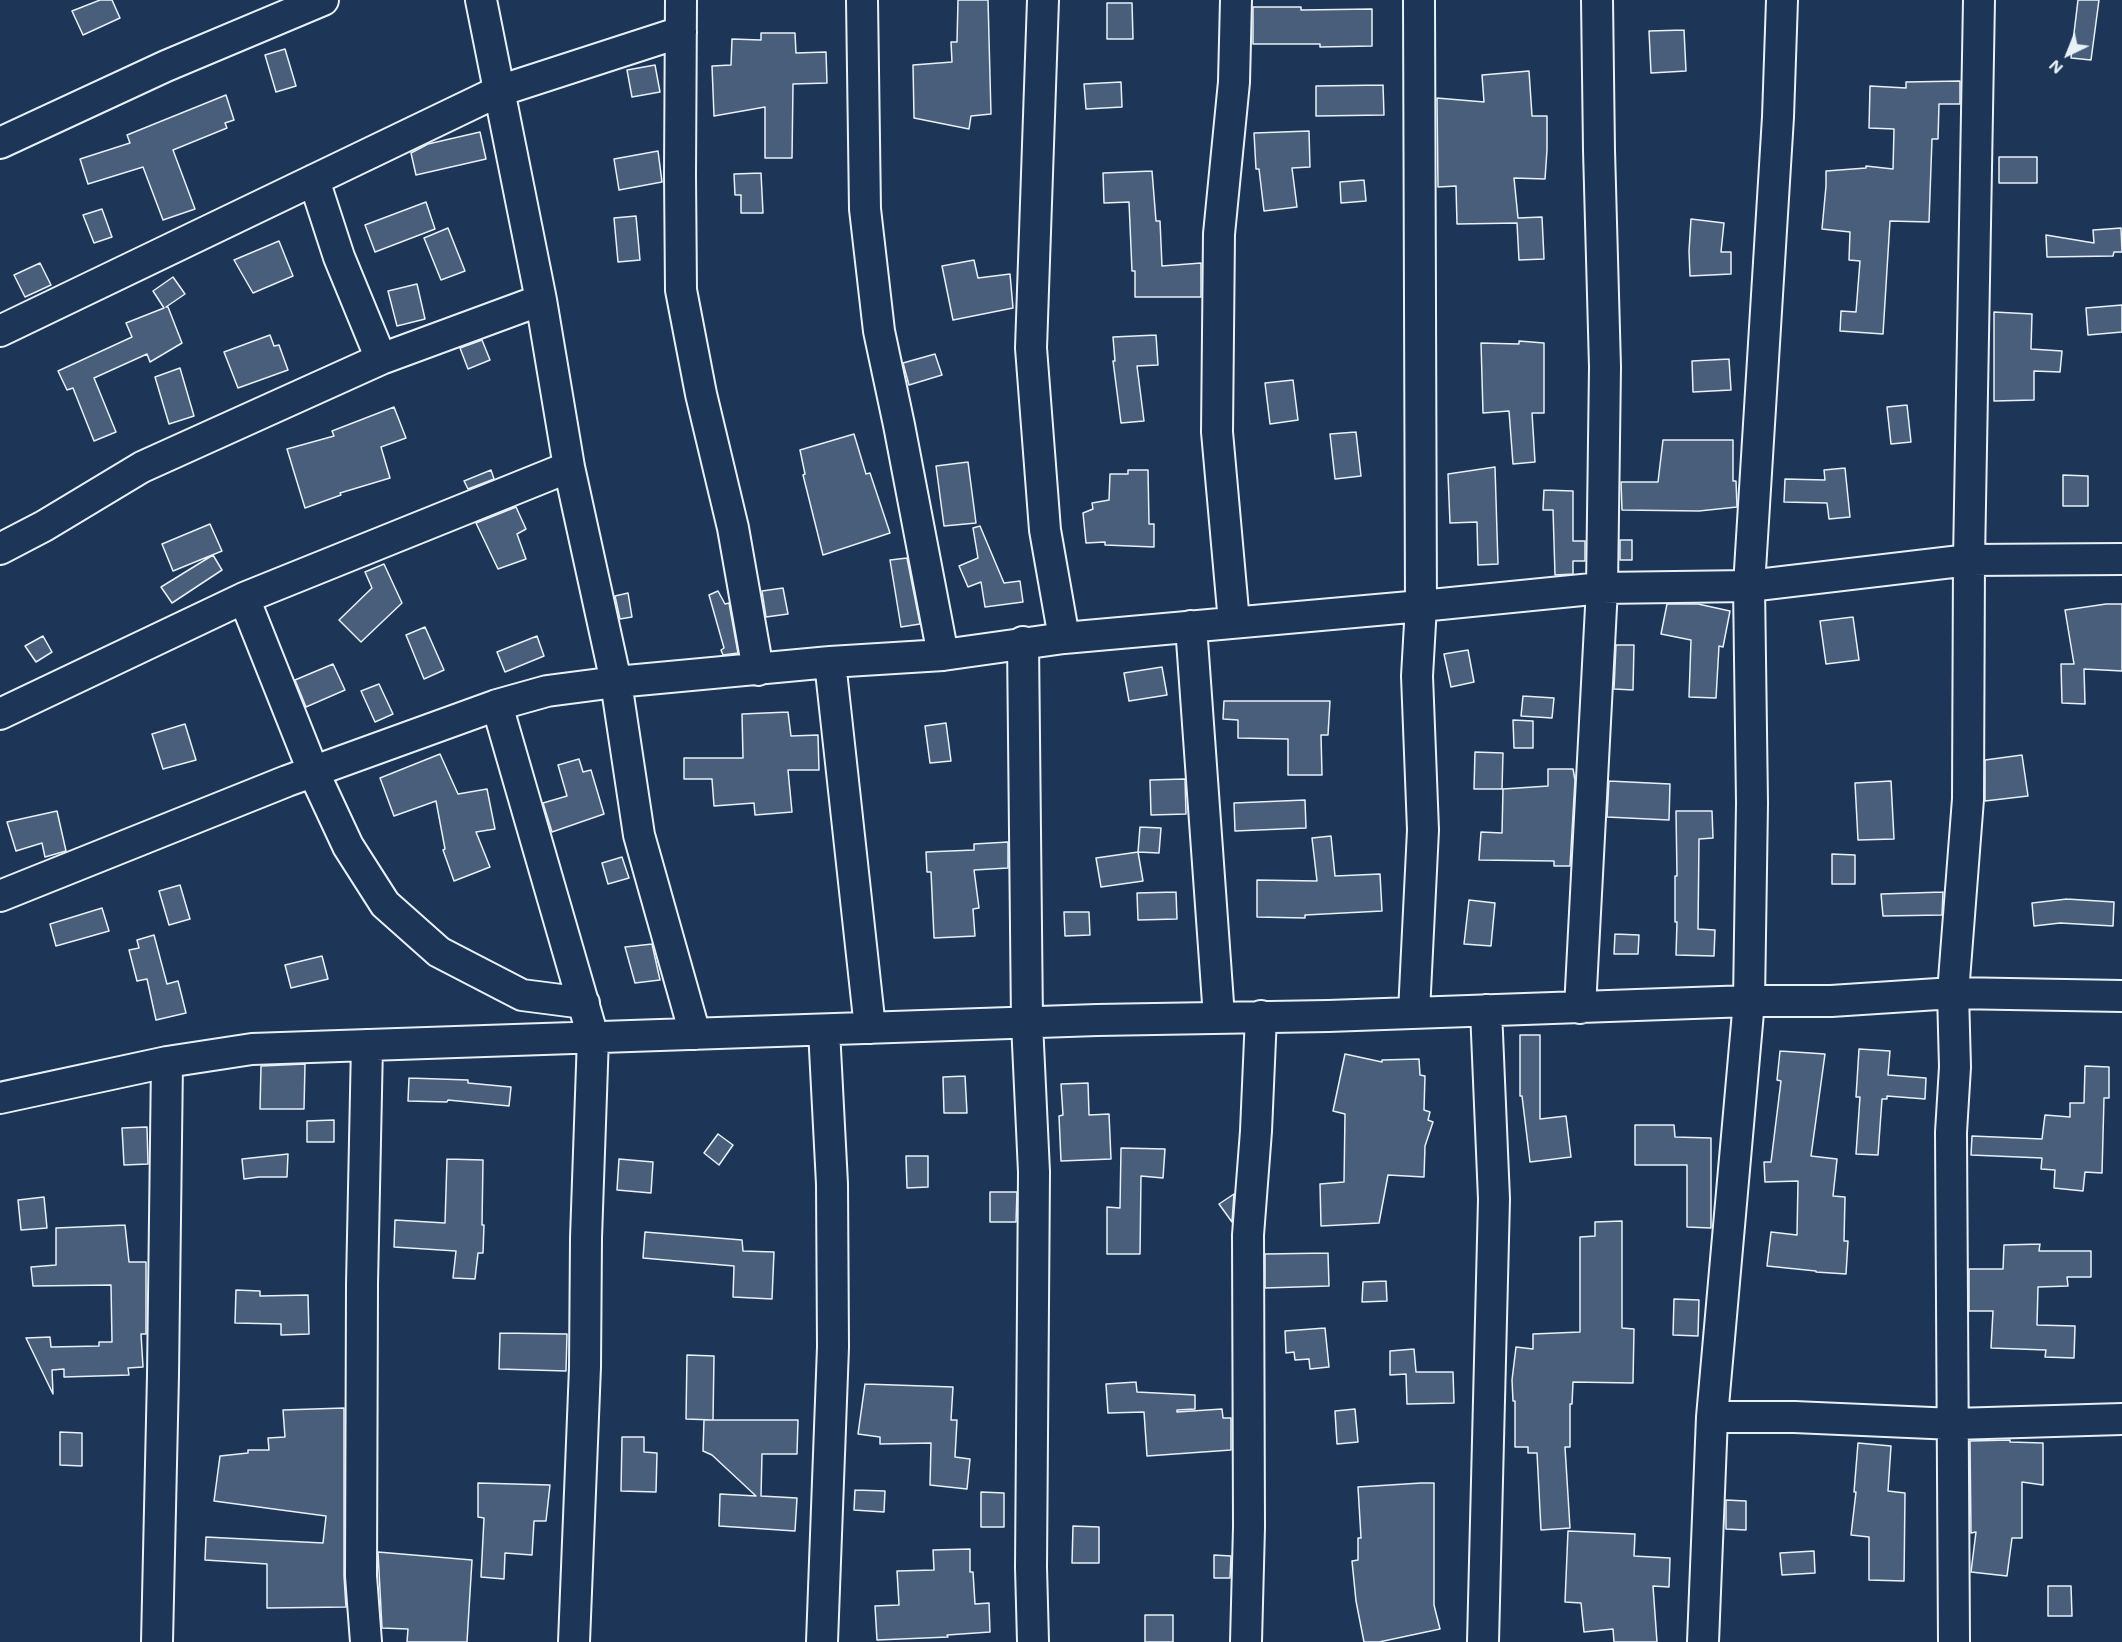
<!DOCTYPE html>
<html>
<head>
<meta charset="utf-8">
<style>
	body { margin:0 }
	#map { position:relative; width:2122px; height:1642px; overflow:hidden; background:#1d3557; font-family:Mali,sans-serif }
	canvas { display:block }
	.north { position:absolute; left:2038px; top:24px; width:60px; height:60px; -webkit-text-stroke:4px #1d3557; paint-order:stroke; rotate:223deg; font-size:16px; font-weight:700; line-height:24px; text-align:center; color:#e8f1f8 }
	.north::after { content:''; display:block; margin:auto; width:21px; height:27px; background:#e8f1f8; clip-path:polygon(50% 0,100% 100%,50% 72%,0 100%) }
</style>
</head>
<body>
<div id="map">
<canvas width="2122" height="1642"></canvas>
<div class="north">N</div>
</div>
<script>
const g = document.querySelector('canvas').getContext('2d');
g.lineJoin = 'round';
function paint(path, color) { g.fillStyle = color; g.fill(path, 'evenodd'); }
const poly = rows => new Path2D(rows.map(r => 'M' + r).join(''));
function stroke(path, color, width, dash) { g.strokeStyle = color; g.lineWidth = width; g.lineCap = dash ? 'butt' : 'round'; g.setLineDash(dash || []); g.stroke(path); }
const building = poly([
	[100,0,112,0,120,18,83,35,72,11,100,0],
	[958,0,988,0,991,114,971,116,969,129,914,118,913,65,952,62,951,42,957,42,958,0],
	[2078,0,2099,0,2091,60,2071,58,2078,0],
	[1107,3,1132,3,1133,39,1107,39,1107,3],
	[1253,7,1301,7,1301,10,1372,9,1372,46,1320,47,1320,44,1253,44,1253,7],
	[1684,30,1686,71,1651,73,1649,31,1684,30],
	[761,33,795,33,796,53,826,52,827,83,793,84,792,158,765,158,765,107,714,116,712,66,731,65,732,39,761,40,761,33],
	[285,49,296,86,276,92,265,55,285,49],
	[655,65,660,92,632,97,627,70,655,65],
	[1529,71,1532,116,1547,116,1547,150,1545,179,1514,178,1518,218,1542,217,1544,259,1519,260,1517,223,1457,224,1456,186,1438,187,1437,100,1437,98,1484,102,1482,75,1529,71],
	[1960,81,1960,104,1939,104,1938,139,1932,139,1929,222,1890,221,1883,334,1840,331,1841,311,1856,312,1860,261,1849,260,1850,232,1822,229,1826,186,1826,171,1866,168,1866,166,1893,169,1894,129,1869,128,1870,86,1906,88,1906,82,1960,81],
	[1121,82,1122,107,1086,109,1084,84,1121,82],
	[1383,85,1384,115,1316,116,1316,86,1383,85],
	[226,95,234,120,225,123,227,128,173,150,195,209,163,220,143,167,88,184,80,159,130,143,127,135,226,95],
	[1309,131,1310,167,1292,168,1297,207,1264,211,1259,169,1256,169,1254,133,1309,131],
	[480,132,486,159,416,175,411,153,428,144,480,132],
	[658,151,662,182,619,190,614,159,658,151],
	[1999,157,2037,157,2037,183,1999,183,1999,157],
	[1152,171,1156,221,1160,221,1162,266,1201,263,1201,297,1135,297,1135,271,1132,271,1129,202,1104,203,1103,173,1152,171],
	[761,173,763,213,741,213,741,195,735,195,734,174,761,173],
	[1364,180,1366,201,1341,203,1340,182,1364,180],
	[426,202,435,229,375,252,365,225,426,202],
	[102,209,112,237,94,243,83,215,102,209],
	[636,216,640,260,618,262,614,218,636,216],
	[1691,219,1724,223,1721,252,1731,252,1731,274,1690,276,1689,251,1691,219],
	[448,228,465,271,441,280,424,238,448,228],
	[2121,228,2122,252,2114,252,2113,256,2047,257,2046,235,2094,243,2093,230,2121,228],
	[279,241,293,276,253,293,234,260,279,241],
	[974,260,978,278,1010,274,1013,308,953,320,942,266,974,260],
	[40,263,51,285,25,297,14,275,40,263],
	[173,277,185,294,166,307,168,307,182,343,150,362,147,354,94,378,116,432,94,441,73,388,67,390,58,371,132,337,126,323,164,308,153,291,173,277],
	[417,284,425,319,397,326,388,291,417,284],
	[2122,305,2122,332,2088,335,2086,308,2122,305],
	[1994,312,2032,314,2031,349,2062,351,2060,372,2034,371,2034,400,1994,401,1994,312],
	[270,335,274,346,279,345,288,370,238,388,224,352,270,335],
	[1156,335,1158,365,1137,366,1144,421,1121,423,1113,361,1115,361,1113,337,1156,335],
	[482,340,490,360,468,369,460,348,482,340],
	[1519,341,1544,343,1544,413,1532,413,1535,462,1513,464,1509,411,1483,413,1481,343,1519,344,1519,341],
	[935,354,942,375,909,385,903,363,935,354],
	[1729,359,1731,390,1693,392,1692,361,1729,359],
	[180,368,194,416,169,424,155,377,180,368],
	[1293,380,1298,420,1270,424,1265,383,1293,380],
	[1907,405,1911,442,1891,444,1887,407,1907,405],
	[394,407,406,438,381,447,390,478,340,493,341,495,305,508,287,449,334,436,332,431,394,407],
	[1356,432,1361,476,1335,479,1330,434,1356,432],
	[854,434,866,474,870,473,890,533,823,555,803,475,805,474,800,450,854,434],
	[1663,440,1733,440,1733,481,1736,481,1737,507,1699,511,1622,510,1621,482,1658,482,1663,440],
	[968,462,976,523,944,526,936,466,968,462],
	[1495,467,1498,564,1478,565,1477,522,1450,523,1448,474,1495,467],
	[1845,468,1850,517,1829,519,1827,503,1784,502,1785,479,1825,480,1824,470,1845,468],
	[491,470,494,479,468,489,464,481,491,470],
	[1128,470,1148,470,1149,524,1154,524,1154,547,1105,545,1105,542,1086,543,1083,513,1093,509,1092,503,1109,500,1110,474,1128,474,1128,470],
	[2063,475,2088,476,2088,506,2063,506,2063,475],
	[1544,490,1573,491,1573,541,1585,541,1585,561,1573,561,1573,574,1555,575,1553,510,1543,510,1544,490],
	[516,507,526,529,517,534,526,559,498,569,476,523,516,507],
	[210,524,222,551,173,571,162,544,210,524],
	[980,526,1004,583,1020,581,1023,602,985,607,981,582,968,587,959,566,978,558,973,528,980,526],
	[1620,540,1632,540,1632,560,1620,560,1620,540],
	[213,555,222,570,172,603,161,587,213,555],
	[907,558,920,624,901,627,890,560,907,558],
	[384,564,402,603,361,642,339,620,372,588,365,572,384,564],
	[783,588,788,614,766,617,762,591,783,588],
	[718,591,725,604,729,603,738,653,723,655,721,650,724,648,709,595,718,591],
	[628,593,632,617,620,619,615,596,628,593],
	[1667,604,1698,604,1730,611,1723,647,1719,646,1716,698,1689,697,1691,640,1661,634,1667,604],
	[2106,604,2122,604,2122,671,2084,669,2085,704,2062,703,2061,664,2074,664,2065,610,2106,604],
	[1853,617,1859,660,1826,664,1820,621,1853,617],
	[425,627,444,670,424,679,406,635,425,627],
	[43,636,52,652,36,662,25,646,43,636],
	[537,636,544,656,505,672,497,652,537,636],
	[1616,645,1634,645,1633,690,1614,689,1616,645],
	[1468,650,1474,682,1451,687,1444,654,1468,650],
	[333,664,345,690,306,707,295,680,333,664],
	[1162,667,1167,695,1129,701,1124,673,1162,667],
	[379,684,393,714,375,722,361,691,379,684],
	[1523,696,1554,698,1552,718,1521,716,1523,696],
	[1224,701,1330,701,1328,735,1321,735,1322,775,1288,775,1288,739,1238,738,1238,720,1223,719,1224,701],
	[788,712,791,736,818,735,819,770,788,770,792,812,755,815,754,803,714,806,712,779,684,779,684,758,743,758,742,714,788,712],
	[1513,720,1533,721,1533,748,1514,748,1513,720],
	[946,723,951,761,930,763,925,726,946,723],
	[185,724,196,760,163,769,152,734,185,724],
	[1475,752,1503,753,1502,789,1474,789,1475,752],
	[440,754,458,794,487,789,495,829,476,832,490,867,454,881,443,850,445,849,436,801,394,816,380,778,440,754],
	[2022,755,2028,796,1985,801,1985,760,2022,755],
	[579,759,583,772,591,770,604,814,552,832,543,803,567,796,558,765,579,759],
	[1548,769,1573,769,1575,780,1570,866,1554,866,1554,861,1479,860,1481,832,1502,833,1503,789,1548,786,1548,769],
	[1185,779,1186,814,1151,815,1150,780,1185,779],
	[1609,781,1670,784,1669,820,1607,817,1609,781],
	[1891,781,1894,839,1858,840,1855,783,1891,781],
	[1305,800,1306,828,1235,831,1234,803,1305,800],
	[57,811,66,851,45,857,42,843,16,851,7,822,57,811],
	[1676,811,1712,811,1713,838,1699,839,1698,929,1715,930,1714,956,1676,955,1677,922,1675,922,1675,876,1677,876,1676,811],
	[1140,827,1161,828,1159,853,1138,852,1140,827],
	[1331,836,1335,876,1380,874,1382,911,1305,915,1305,918,1257,917,1257,880,1317,881,1312,838,1331,836],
	[1008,842,1008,868,974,870,979,908,973,909,975,936,934,938,931,872,927,872,926,852,974,850,974,844,1008,842],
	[1138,852,1143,881,1101,887,1096,858,1138,852],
	[1832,854,1855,855,1855,884,1832,884,1832,854],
	[622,857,629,878,608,884,602,863,622,857],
	[180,885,190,919,169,925,159,891,180,885],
	[1176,892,1177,919,1138,920,1137,893,1176,892],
	[1943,892,1942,915,1883,916,1881,894,1943,892],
	[2067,899,2114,902,2113,926,2060,923,2034,926,2032,903,2067,899],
	[1469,900,1495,903,1491,946,1464,944,1469,900],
	[102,908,109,931,56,946,50,924,102,908],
	[1064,912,1089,912,1090,935,1065,936,1064,912],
	[1615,934,1639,935,1638,954,1614,954,1615,934],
	[154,935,167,984,178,981,186,1013,156,1020,147,979,137,981,129,950,139,948,137,940,154,935],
	[652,944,660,980,635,983,625,947,652,944],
	[322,956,328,979,291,988,285,965,322,956],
	[1520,1035,1540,1035,1540,1119,1566,1116,1571,1157,1530,1162,1522,1096,1520,1096,1520,1035],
	[1859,1049,1890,1051,1888,1075,1926,1078,1925,1099,1887,1096,1887,1099,1882,1099,1878,1155,1856,1154,1860,1097,1856,1097,1859,1049],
	[1780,1051,1825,1054,1811,1156,1837,1159,1833,1196,1845,1197,1844,1241,1848,1241,1846,1274,1816,1272,1816,1271,1767,1266,1771,1232,1797,1235,1798,1181,1765,1182,1764,1162,1771,1162,1781,1081,1777,1080,1780,1051],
	[1345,1054,1382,1062,1382,1060,1419,1059,1420,1075,1425,1076,1424,1110,1430,1112,1428,1120,1433,1122,1425,1146,1424,1177,1388,1175,1379,1223,1321,1226,1320,1184,1344,1182,1345,1114,1333,1111,1345,1054],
	[305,1064,304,1109,260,1109,261,1066,305,1064],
	[2085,1066,2109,1067,2109,1098,2104,1098,2102,1173,2085,1172,2083,1191,2054,1188,2055,1170,2041,1169,2042,1158,1971,1155,1972,1136,2042,1139,2045,1115,2070,1117,2070,1103,2084,1103,2085,1066],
	[965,1076,967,1113,944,1113,943,1077,965,1076],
	[409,1078,468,1080,468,1083,511,1087,509,1106,448,1100,447,1102,408,1101,409,1078],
	[1088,1083,1089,1115,1109,1114,1111,1159,1061,1161,1059,1116,1063,1115,1061,1084,1088,1083],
	[334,1120,334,1142,307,1142,307,1121,334,1120],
	[1635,1125,1674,1125,1675,1137,1711,1138,1711,1228,1687,1227,1687,1165,1635,1165,1635,1125],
	[147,1127,148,1164,124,1165,122,1128,147,1127],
	[718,1134,733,1145,719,1165,704,1153,718,1134],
	[1121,1148,1165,1149,1163,1178,1141,1176,1140,1254,1107,1254,1107,1207,1120,1208,1121,1148],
	[288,1154,287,1177,259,1177,244,1179,242,1159,288,1154],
	[906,1156,928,1156,928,1187,907,1188,906,1156],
	[447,1159,483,1160,482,1225,484,1225,483,1253,478,1253,475,1279,453,1278,456,1251,394,1247,395,1220,445,1223,447,1159],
	[619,1159,653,1162,651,1193,617,1190,619,1159],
	[990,1192,1017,1192,1016,1222,990,1222,990,1192],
	[1234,1194,1232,1222,1219,1204,1234,1194],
	[44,1197,47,1228,21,1230,18,1200,44,1197],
	[1622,1221,1622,1328,1634,1329,1633,1383,1573,1382,1572,1404,1570,1404,1570,1447,1565,1447,1570,1528,1541,1530,1537,1453,1528,1453,1528,1447,1515,1447,1515,1401,1513,1401,1512,1380,1516,1347,1533,1349,1533,1334,1580,1332,1580,1237,1595,1236,1595,1222,1622,1221],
	[125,1225,129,1262,146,1262,146,1334,141,1334,143,1367,128,1368,129,1375,64,1377,64,1369,52,1370,53,1394,26,1338,50,1337,51,1347,99,1346,99,1342,112,1342,111,1285,33,1286,31,1267,56,1265,56,1228,125,1225],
	[645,1232,742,1240,743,1251,774,1252,772,1299,733,1297,734,1266,643,1258,645,1232],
	[2040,1244,2039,1251,2091,1251,2091,1277,2067,1277,2068,1286,2038,1287,2037,1325,2075,1326,2074,1358,2045,1357,2046,1350,1991,1348,1993,1311,1969,1311,1969,1269,2003,1269,2004,1245,2040,1244],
	[1328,1253,1329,1286,1265,1288,1265,1254,1328,1253],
	[1386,1281,1387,1301,1362,1302,1363,1282,1386,1281],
	[236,1290,260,1291,260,1296,308,1295,309,1334,281,1335,281,1324,235,1323,236,1290],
	[1674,1299,1699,1300,1698,1336,1673,1335,1674,1299],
	[1325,1328,1329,1367,1310,1369,1309,1359,1295,1360,1294,1352,1286,1353,1285,1331,1325,1328],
	[500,1333,567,1334,566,1371,499,1369,500,1333],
	[1414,1349,1416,1372,1453,1372,1454,1403,1407,1404,1406,1374,1390,1375,1390,1351,1414,1349],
	[687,1355,714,1356,713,1420,686,1419,687,1355],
	[1136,1382,1137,1392,1195,1395,1195,1409,1177,1410,1177,1412,1222,1409,1223,1418,1231,1418,1231,1450,1147,1456,1144,1412,1108,1413,1106,1384,1136,1382],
	[865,1384,953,1387,951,1420,957,1420,955,1457,970,1459,967,1489,930,1485,931,1443,880,1444,880,1437,858,1434,865,1384],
	[344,1408,344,1576,346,1607,267,1608,267,1564,205,1560,206,1537,323,1543,326,1516,214,1501,220,1456,248,1453,248,1450,269,1450,268,1438,285,1437,283,1410,344,1408],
	[1355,1409,1358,1442,1337,1444,1335,1411,1355,1409],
	[704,1420,798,1420,797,1454,762,1454,761,1496,797,1498,795,1531,719,1526,720,1494,756,1496,712,1455,703,1451,704,1420],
	[60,1432,82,1433,82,1466,60,1465,60,1432],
	[622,1437,644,1437,644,1452,657,1453,656,1492,621,1491,622,1437],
	[2010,1440,2010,1442,2043,1443,2043,1485,2022,1482,2022,1538,2012,1538,2007,1576,1971,1572,1976,1532,1971,1533,1970,1441,2010,1440],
	[1858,1443,1891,1446,1888,1491,1905,1493,1904,1581,1869,1580,1869,1537,1851,1535,1856,1492,1854,1492,1858,1443],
	[478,1483,550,1485,546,1521,534,1521,532,1555,505,1553,504,1579,481,1577,484,1518,478,1517,478,1483],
	[1421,1483,1434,1483,1434,1605,1440,1629,1379,1642,1364,1642,1356,1601,1352,1561,1358,1560,1358,1538,1361,1538,1358,1487,1421,1483],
	[855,1490,885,1491,884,1512,854,1510,855,1490],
	[981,1492,1004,1493,1004,1527,981,1527,981,1492],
	[1726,1500,1746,1501,1746,1530,1726,1529,1726,1500],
	[1073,1526,1099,1527,1099,1563,1072,1563,1073,1526],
	[1568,1531,1635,1534,1634,1556,1670,1558,1669,1587,1653,1586,1657,1642,1614,1642,1613,1629,1584,1632,1581,1603,1565,1602,1568,1531],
	[970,1549,970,1572,973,1572,975,1604,989,1603,990,1632,947,1635,948,1637,877,1640,875,1606,899,1605,897,1571,934,1570,933,1550,970,1549],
	[1814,1551,1815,1573,1782,1575,1780,1553,1814,1551],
	[378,1552,472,1560,467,1642,407,1642,408,1629,382,1628,378,1552],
	[1214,1555,1231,1556,1230,1578,1214,1578,1214,1555],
	[2048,1586,2071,1586,2072,1616,2048,1616,2048,1586],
	[1145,1615,1173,1615,1173,1642,1145,1642,1145,1615]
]);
paint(building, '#495e7a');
stroke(building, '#e8f1f8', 1.5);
const minor = poly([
	[481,0,541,300,569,467,616,682,639,835,695,1034],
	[681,0,680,175,681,290,701,394,733,528,758,670],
	[862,0,865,209,879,331,899,425,943,655],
	[1043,0,1031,348,1045,530,1064,638],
	[0,143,166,66,323,0],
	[314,180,339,257,381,359],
	[0,331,499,91,681,32],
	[0,549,44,526,142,467,381,359,541,300],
	[244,598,313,771,348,846,385,904,439,952,522,995,584,1003],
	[1234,622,1217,432,1219,234,1234,82,1236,0],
	[1191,626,1219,1017],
	[1023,642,1027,1023,1034,1172,1031,1567,1033,1642],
	[830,662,870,1028],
	[497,705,593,1037,586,1238,585,1367,574,1642],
	[0,714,244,598,569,467],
	[0,896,287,781,497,705,547,691,616,682,830,662,943,655,1064,638,1421,606,1602,588,1749,586,1969,560,2122,559],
	[1580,1008,1602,588,1605,367,1599,150,1597,0],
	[1414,1012,1423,830,1417,676,1421,606,1419,0],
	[0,1098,167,1062,252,1049,1097,1020,1328,1016,1749,1001,1831,1001,1953,993,2122,996],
	[1712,1417,1794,1417,1954,1424,2122,1419],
	[157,1642,163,1375,167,1062],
	[366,1642,361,1576,362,1284,367,1045],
	[822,1642,833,1347,832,1184,824,1030],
	[1246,1642,1249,1527,1248,1235,1256,1131,1261,1016],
	[1483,1642,1494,1199,1486,1010],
	[1703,1642,1712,1417,1749,1001,1752,803,1749,586,1778,117,1782,0],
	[1954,1642,1951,1132,1955,1067,1953,993,1968,799,1969,560,1979,0]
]);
stroke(minor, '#e8f1f8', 34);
stroke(minor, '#1d3557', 30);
</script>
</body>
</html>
